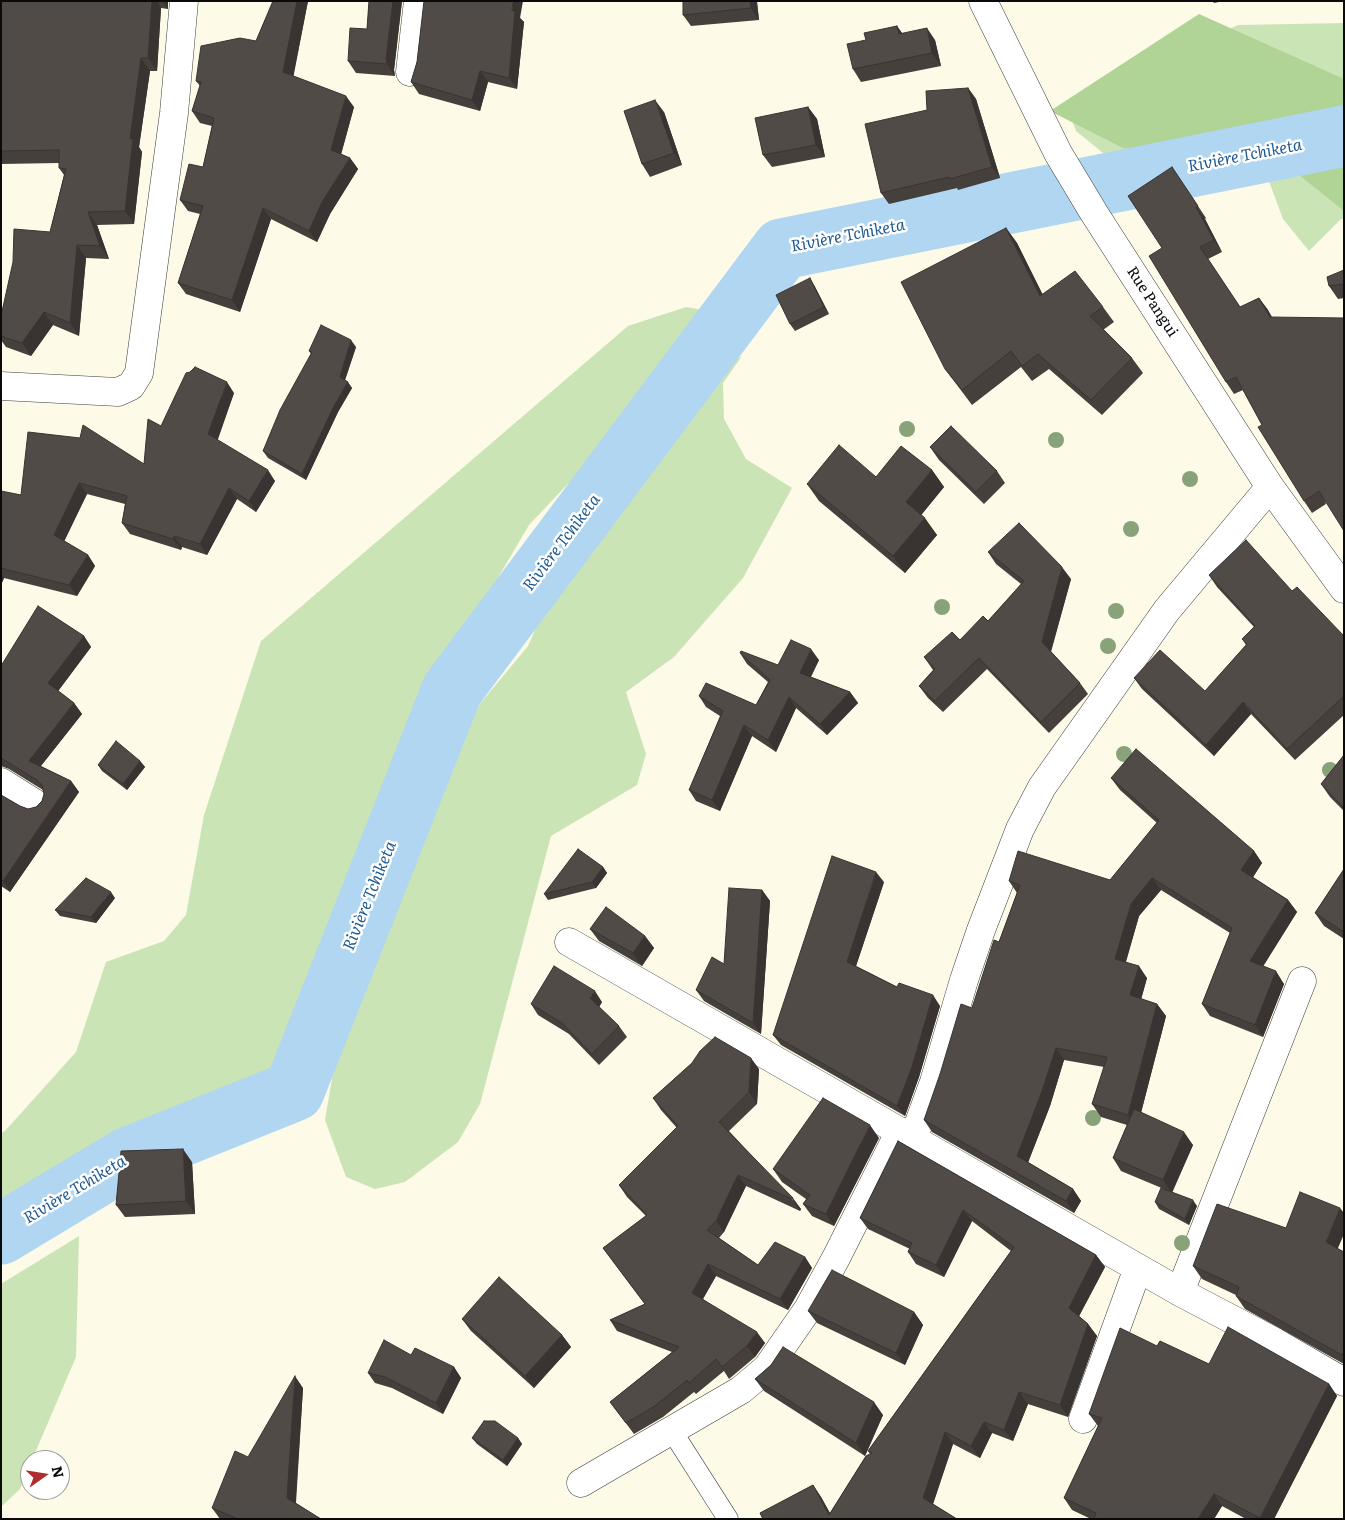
<!DOCTYPE html>
<html>
<head>
<meta charset="utf-8">
<style>
	body { margin:0 }
	#map { position:relative; width:1345px; height:1520px; overflow:hidden; background:#fdfae8; font-family:Literata,serif }
	canvas { display:block }
	.frame { position:absolute; inset:0; border:2px solid #0a0a0a; pointer-events:none }
	.north { position:absolute; left:20px; top:1450px; width:50px; height:50px; box-sizing:border-box; background:#fff; border:1px solid #9d9d9d; border-radius:50%; rotate:77deg; font-size:14px; font-weight:700; line-height:20px; text-align:center; color:#0a0a0a }
	.north::after { content:''; display:block; margin:auto; width:18px; height:22px; background:#ae2d2d; clip-path:polygon(50% 0,100% 100%,50% 72%,0 100%) }
</style>
</head>
<body>
<div id="map">
<canvas width="1345" height="1520"></canvas>
<div class="frame"></div>
<div class="north">N</div>
</div>
<script>
const g = document.querySelector('canvas').getContext('2d');
g.lineJoin = 'round';
function paint(path, color) { g.fillStyle = color; g.fill(path, 'evenodd'); }
const poly = rows => new Path2D(rows.map(r => 'M' + r).join(''));
function stroke(path, color, width, dash) { g.strokeStyle = color; g.lineWidth = width; g.lineCap = dash ? 'butt' : 'round'; g.setLineDash(dash || []); g.stroke(path); }
function write(font, color, halo, rows, align = 'center') {
  g.font = font + ' Literata,serif'; g.lineWidth = 5; g.setLineDash([]); g.textBaseline = 'middle'; g.strokeStyle = halo; g.fillStyle = color; for (const [text, x, y, turn = 0] of rows) {
    g.save(); g.translate(x, y); g.rotate((+turn || 0) * Math.PI / 180); g.textAlign = isNaN(turn) ? turn : align; if (halo) g.strokeText(text, 0, 0); g.fillText(text, 0, 0); g.restore();
  }
}
paint(poly([
	[1344,23,1344,219,1341,219,1309,251,1283,219,1260,157,1113,161,1076,131,1065,103,1238,25],
	[686,307,709,311,650,397,529,525,472,622,428,671,268,1079,83,1171,16,1230,1,1235,1,1133,5,1131,76,1052,106,962,164,941,186,915,204,815,261,641,628,326],
	[742,356,723,383,724,419,746,459,792,488,743,578,674,657,626,692,646,754,637,785,551,836,480,1104,458,1142,405,1182,375,1189,346,1177,325,1120,340,1031,454,735,528,646,571,547,714,373],
	[79,1236,76,1357,32,1460,30,1460,30,1466,20,1489,1,1507,1,1284]
]), '#cbe4b5');
paint(poly([
	[1199,14,1344,79,1344,211,1283,162,1123,148,1050,111]
]), '#afd495');
stroke(poly([
	[1,1234,127,1158,294,1091,452,690,782,249,1344,136]
]), '#b0d6f1', 61);
const service = poly([
	[672,1431,728,1519]
]);
const minor = poly([
	[983,1,1058,153,1094,213,1270,487,1344,589],
	[410,72,418,1],
	[1,386,118,392,131,386,139,373,174,113,184,1],
	[1,782,36,804],
	[569,942,1180,1292,1275,1342,1344,1382],
	[913,1139,934,1082,964,980,981,930,1020,829,1042,787,1167,610,1270,487],
	[1180,1292,1302,981],
	[1083,1419,1138,1268],
	[581,1483,741,1390,767,1368,808,1309,836,1258,900,1131]
]);
stroke(service, '#3d3d3d', 21);
stroke(minor, '#3d3d3d', 29);
stroke(service, '#fff', 20);
stroke(minor, '#fff', 28);
g.fillStyle = '#88a37a';
for (const [x, y] of [
	[907,429],
	[1056,440],
	[1190,479],
	[1131,529],
	[942,607],
	[1116,611],
	[1108,646],
	[1124,754],
	[1330,770],
	[1093,1118],
	[1182,1243]
]) { g.beginPath(); g.arc(x, y, 8, 0, 2 * Math.PI); g.fill(); }
paint(poly([
	[1,1,168,1,168,9,161,8,157,71,150,71,139,147,142,152,134,224,97,225,109,259,86,258,79,336,53,325,31,356,6,347,1,340,1,316,50,232,64,175,59,168,59,163,1,164],
	[273,1,308,1,293,76,354,107,341,154,350,158,358,169,330,214,317,242,271,219,240,312,186,294,178,283,200,214,188,211,180,200,203,167,212,126,200,123,192,111,200,86,196,81,256,41],
	[369,1,402,1,394,70,395,76,356,73,348,61,367,29],
	[683,1,762,1,757,2,759,20,691,26,683,15],
	[1212,1,1224,1,1214,3],
	[520,18,524,22,517,89,488,82,480,111,419,94,411,82,417,62],
	[897,26,902,33,935,40,941,66,861,82,853,69,866,40],
	[968,88,976,99,1000,178,958,190,957,188,889,204,881,193,927,110],
	[808,107,817,119,825,157,772,167,763,155],
	[664,112,682,165,650,177,642,164],
	[1172,167,1206,218,1205,219,1222,252,1208,259,1240,307,1259,298,1268,310,1326,504,1312,513,1304,501,1243,390,1234,394,1226,382,1162,248],
	[1006,228,1017,243,1042,294,1103,307,1114,322,1103,330,1132,358,1143,373,1102,415,1049,369,1032,381,1021,367,972,405,945,369],
	[1344,270,1344,298,1338,299,1329,286],
	[814,285,829,314,795,331,790,324],
	[356,347,345,380,352,388,338,412,306,480,268,458,263,451,311,354,309,351],
	[234,393,217,440,275,481,256,512,237,499,207,555,182,547,181,550,130,534,122,523,125,504,87,494,64,541,88,555,95,566,77,596,4,578,1,585,1,491,21,495,144,464,161,426],
	[930,447,997,471,1005,483,984,504,939,460],
	[932,470,944,487,921,515,937,535,905,573,819,501,807,484],
	[988,552,1071,579,1051,652,1080,683,1088,694,1049,733,987,669,943,712,928,698,919,686,933,670,924,657,960,640,988,621,1021,584,996,564],
	[1209,575,1292,591,1344,636,1344,715,1295,760,1251,714,1214,756,1142,689,1134,678,1205,691,1246,645,1242,639,1254,627,1217,587],
	[84,636,91,647,58,691,74,703,82,714,41,766,71,781,79,792,10,892,1,886,1,795,20,806,28,809,36,807,42,801,44,794,43,790,9,769,1,766,1,666],
	[740,653,778,665,819,660,811,677,850,692,858,703,827,735,796,708,776,752,752,736,720,811,696,801,689,790,720,716,706,707,699,696,756,705,768,682,747,664],
	[1344,755,1344,811,1330,797,1321,784],
	[140,761,145,767,127,790,102,771,98,765],
	[1111,778,1254,851,1262,863,1253,877,1288,900,1297,912,1263,966,1284,984,1263,1037,1210,1016,1202,1004,1230,933,1161,890,1139,916,1126,962,1147,978,1141,999,1157,1004,1166,1016,1141,1113,1193,1145,1172,1192,1197,1206,1189,1225,1159,1209,1155,1202,1164,1189,1121,1171,1113,1158,1127,1125,1101,1117,1092,1104,1104,1067,1064,1060,1050,1106,1028,1162,1073,1189,1081,1201,1074,1213,932,1132,924,1120,972,1008,999,942,1017,893,1009,881,1110,880,1157,823,1120,790],
	[603,867,607,873,596,888,548,900,544,894],
	[1344,869,1344,939,1324,926,1315,913],
	[884,882,856,966,897,987,940,1006,919,1077,905,1116,781,1045,773,1035],
	[762,890,770,901,761,1034,704,1001,696,990,724,964],
	[115,898,96,923,60,916,55,910],
	[590,929,645,936,654,948,642,966,599,941],
	[602,1002,599,1007,619,1026,627,1037,599,1065,569,1034,538,1015,531,1004],
	[692,1063,759,1069,757,1104,729,1131,801,1209,800,1211,746,1186,724,1232,719,1238,758,1265,805,1257,812,1268,788,1310,716,1276,703,1299,765,1343,755,1357,729,1379,724,1371,696,1394,694,1392,663,1417,634,1434,610,1402,672,1352,617,1331,610,1320,645,1304,603,1248,646,1216,627,1197,619,1185,677,1128,661,1110,653,1098],
	[879,1138,834,1226,812,1216,803,1204,806,1199,782,1182,773,1169],
	[898,1141,1096,1255,1105,1267,1079,1316,1088,1324,1097,1336,1068,1417,1028,1404,1013,1441,992,1433,980,1458,953,1444,933,1504,957,1519,763,1519,760,1513,813,1485,821,1497,830,1513,866,1456,870,1454,868,1451,1011,1251,972,1221,944,1277,916,1264,908,1252,910,1249,868,1229,860,1218],
	[192,1162,195,1214,125,1217,116,1205],
	[1338,1249,1344,1252,1344,1364,1245,1309,1236,1296,1236,1295,1202,1279,1193,1266],
	[808,1311,914,1312,923,1325,905,1365,817,1323],
	[462,1319,562,1335,571,1347,534,1388,471,1331],
	[1157,1346,1209,1364,1329,1384,1337,1396,1274,1519,1246,1519,1222,1506,1214,1519,1091,1519,1072,1510,1064,1498,1098,1426,1089,1414],
	[411,1355,454,1367,461,1378,443,1414,392,1388,375,1383,368,1373],
	[771,1365,883,1415,865,1456,764,1391,755,1379],
	[303,1388,296,1503,321,1519,220,1519,212,1508,248,1457],
	[472,1438,518,1438,522,1444,507,1466,477,1444]
]), '#46403d');
paint(poly([
	[152,1,157,1,161,8,157,71,148,58],
	[162,1,168,1,168,9],
	[297,1,308,1,292,84,283,72],
	[393,1,402,1,394,70,395,76,387,64,386,59],
	[513,1,523,1,520,18,524,22,517,89,509,78,512,10],
	[750,1,757,2,759,20,751,8],
	[897,26,906,39,899,34],
	[927,28,935,40,941,66,932,53],
	[141,58,150,71,139,147,142,152,134,224,125,211,130,139],
	[480,71,488,82,480,111,472,100],
	[968,88,976,99,1000,178,992,167],
	[346,96,354,107,339,162,331,150],
	[655,100,664,112,682,165,674,153],
	[808,107,817,119,825,157,816,145],
	[350,158,358,169,330,214,317,242,309,231,322,202],
	[1196,207,1205,219,1222,252,1214,240],
	[263,208,271,219,240,312,232,300],
	[88,212,97,225,109,259,100,246],
	[1006,228,1017,243,1051,311,1040,296],
	[77,245,86,258,79,336,70,323],
	[810,278,814,285,829,314,824,307],
	[1259,298,1268,310,1279,329,1270,317],
	[44,312,53,325,31,356,22,343],
	[351,340,356,347,344,383,340,377],
	[227,382,234,393,216,445,208,434],
	[348,382,352,388,338,412,306,480,302,474,334,406],
	[268,470,275,481,256,512,249,501],
	[932,470,944,487,918,519,906,502],
	[79,483,87,494,62,546,54,535],
	[229,488,237,499,207,555,200,544],
	[925,518,937,535,905,573,893,556],
	[174,536,182,547,181,550,173,539],
	[88,555,95,566,77,596,69,585],
	[1062,567,1071,579,1050,654,1042,642],
	[1,574,4,578,1,585],
	[84,636,91,647,56,694,48,683],
	[811,649,819,660,807,684,800,673],
	[850,692,858,703,827,735,820,724],
	[789,697,796,708,776,752,768,740],
	[1243,702,1251,714,1214,756,1206,745],
	[74,703,82,714,36,772,29,761],
	[744,725,752,736,720,811,712,800],
	[140,761,145,767,127,790,123,784],
	[71,781,79,792,10,892,3,881],
	[1254,851,1262,863,1250,882,1241,870],
	[603,867,607,873,596,888,592,882],
	[876,872,884,882,854,972,847,962],
	[1152,878,1161,890,1139,916,1123,971,1115,959,1131,904],
	[762,890,770,901,761,1034,753,1023],
	[111,892,115,898,96,923,91,917],
	[1288,900,1297,912,1259,973,1250,961],
	[645,936,654,948,642,966,633,953],
	[1139,966,1147,978,1139,1007,1130,995],
	[1276,971,1284,984,1263,1037,1255,1025],
	[595,991,602,1002,598,1009,590,998],
	[933,995,940,1006,919,1077,905,1116,897,1106],
	[1157,1004,1166,1016,1137,1128,1128,1115],
	[1056,1048,1064,1060,1050,1106,1026,1168,1017,1156],
	[751,1058,759,1069,757,1104,749,1092],
	[870,1125,879,1138,834,1226,826,1214],
	[1184,1132,1193,1145,1172,1193,1163,1180],
	[183,1149,192,1162,195,1214,186,1201],
	[738,1175,746,1186,724,1232,716,1221],
	[1073,1189,1081,1201,1074,1213,1066,1201],
	[793,1198,801,1209,800,1211,792,1199],
	[1193,1200,1197,1206,1189,1225,1185,1219],
	[1340,1208,1344,1213,1344,1234,1335,1255,1326,1242],
	[963,1210,972,1221,944,1277,936,1265],
	[1096,1255,1105,1267,1077,1320,1069,1308],
	[805,1257,812,1268,788,1310,780,1299],
	[708,1264,716,1276,700,1304,692,1293],
	[914,1312,923,1325,905,1365,896,1353],
	[1088,1324,1097,1336,1068,1417,1060,1405],
	[757,1332,765,1343,755,1357,747,1346],
	[562,1335,571,1347,534,1388,525,1376],
	[454,1367,461,1378,443,1414,436,1403],
	[295,1376,303,1388,295,1510,287,1498],
	[1329,1384,1337,1396,1274,1519,1260,1519,1260,1518],
	[1019,1392,1028,1404,1013,1441,1004,1430],
	[874,1402,883,1415,865,1456,856,1443],
	[984,1422,992,1433,980,1458,971,1446],
	[945,1432,953,1444,931,1510,923,1498],
	[518,1438,522,1444,507,1466,503,1460],
	[813,1485,821,1497,833,1519,829,1515],
	[1214,1494,1222,1506,1214,1519,1198,1519]
]), '#393432');
const building = poly([
	[1,1,152,1,148,58,141,58,130,139,133,139,125,211,88,212,100,246,77,245,70,323,44,312,22,343,1,336,1,316,13,262,14,229,50,232,66,169,59,168,59,150,1,151,1,1],
	[273,1,297,1,283,72,346,96,331,150,350,158,322,202,309,231,263,208,232,300,178,283,203,206,180,200,189,164,203,167,214,118,192,111,201,82,196,81,201,46,240,38,256,41,273,1],
	[369,1,393,1,386,59,387,64,348,61,350,28,367,29,369,1],
	[424,1,513,1,512,10,515,11,509,78,480,71,472,100,411,82,417,62,424,1],
	[683,1,750,1,751,8,683,15,683,1],
	[897,26,899,34,927,28,932,53,853,69,847,44,866,40,864,33,897,26],
	[968,88,992,167,950,179,949,177,881,193,865,124,927,110,926,91,968,88],
	[655,100,674,153,642,164,624,111,655,100],
	[808,107,816,145,763,155,755,118,808,107],
	[1172,167,1198,206,1196,207,1214,240,1200,247,1240,307,1259,298,1270,317,1344,318,1344,531,1319,491,1304,501,1258,427,1262,425,1236,377,1226,382,1149,256,1162,248,1128,196,1172,167],
	[1006,228,1040,296,1075,271,1103,307,1090,316,1132,358,1091,400,1038,354,1022,366,1011,351,962,390,945,369,901,282,1006,228],
	[1344,270,1344,284,1329,286,1327,277,1344,270],
	[810,278,824,307,790,324,776,295,810,278],
	[321,325,351,340,340,377,348,382,334,406,302,474,263,451,280,410,312,352,309,351,321,325],
	[195,367,227,382,208,434,268,470,249,501,229,488,200,544,174,536,173,539,122,523,127,496,79,483,54,535,88,555,69,585,1,568,1,491,21,495,28,432,80,438,83,425,144,464,148,419,161,426,186,373,190,372,195,367],
	[951,426,997,471,976,492,930,447,951,426],
	[839,445,876,477,901,446,932,470,906,502,925,518,893,556,807,484,839,445],
	[1019,523,1062,567,1042,642,1080,683,1041,722,979,658,935,701,919,686,935,669,924,657,952,632,960,640,983,616,988,621,1024,581,988,552,1019,523],
	[1246,540,1292,591,1297,587,1344,636,1344,696,1287,749,1243,702,1206,745,1134,678,1160,650,1205,691,1247,644,1242,639,1255,626,1209,575,1246,540],
	[38,606,84,636,48,683,74,703,29,761,71,781,3,881,1,880,1,795,20,806,28,809,36,807,42,801,44,794,42,785,37,780,1,758,1,666,38,606],
	[791,640,811,649,800,673,850,692,820,724,789,697,768,740,744,725,712,800,689,790,723,711,699,696,706,683,756,705,770,680,740,653,741,651,778,665,791,640],
	[116,741,140,761,123,784,98,765,116,741],
	[1136,749,1254,851,1241,870,1288,900,1250,961,1276,971,1255,1025,1202,1004,1232,928,1152,878,1131,904,1115,959,1139,966,1130,995,1157,1004,1128,1115,1092,1104,1107,1057,1056,1048,1041,1094,1017,1156,1073,1189,1066,1201,924,1120,940,1074,961,1004,972,1008,994,940,999,942,1020,885,1009,881,1018,851,1110,880,1159,820,1111,778,1136,749],
	[1344,755,1344,808,1321,784,1344,755],
	[578,849,603,867,592,882,544,894,578,849],
	[832,856,876,872,847,962,897,987,899,983,933,995,912,1067,897,1106,773,1035,832,856],
	[1344,869,1344,932,1315,913,1344,869],
	[86,878,111,892,91,917,55,910,86,878],
	[729,888,762,890,753,1023,696,990,712,957,724,964,729,888],
	[606,907,645,936,633,953,590,929,606,907],
	[554,966,595,991,590,998,619,1026,592,1054,562,1023,531,1004,554,966],
	[715,1037,751,1058,749,1092,719,1122,793,1198,792,1199,738,1175,716,1221,707,1230,758,1265,775,1242,805,1257,780,1299,708,1264,692,1293,757,1332,747,1346,722,1367,716,1359,689,1383,687,1380,655,1406,626,1423,610,1402,679,1347,610,1320,645,1304,603,1248,647,1215,619,1185,678,1126,653,1098,692,1063,700,1051,715,1037],
	[823,1098,870,1125,826,1214,803,1204,810,1195,773,1169,823,1098],
	[1134,1109,1184,1132,1163,1180,1113,1158,1134,1109],
	[898,1141,1096,1255,1069,1308,1088,1324,1060,1405,1019,1392,1004,1430,984,1422,971,1446,945,1432,923,1498,957,1519,763,1519,760,1513,813,1485,829,1515,866,1456,872,1453,868,1451,1014,1247,963,1210,936,1265,908,1252,912,1243,860,1218,898,1141],
	[183,1149,186,1201,116,1205,121,1151,183,1149],
	[1161,1188,1193,1200,1185,1219,1155,1202,1161,1188],
	[1300,1192,1340,1208,1326,1242,1344,1252,1344,1352,1342,1355,1236,1296,1239,1287,1193,1266,1217,1204,1286,1228,1300,1192],
	[832,1270,914,1312,896,1353,808,1311,832,1270],
	[499,1277,562,1335,525,1376,462,1319,499,1277],
	[1228,1327,1329,1384,1260,1518,1214,1494,1198,1519,1094,1519,1096,1513,1064,1498,1102,1418,1089,1414,1120,1328,1157,1346,1160,1341,1209,1364,1228,1327],
	[384,1340,411,1355,415,1348,454,1367,436,1403,385,1377,368,1373,384,1340],
	[783,1347,874,1402,856,1443,755,1379,771,1365,783,1347],
	[295,1376,287,1498,321,1519,238,1519,212,1508,235,1451,248,1457,295,1376],
	[484,1421,495,1421,518,1438,503,1460,472,1438,484,1421]
]);
paint(building, '#514b47');
stroke(building, '#393432', 1);
write('15px', '#0a0a0a', '#fff', [
	["Rue Pangui",1152,302,57]
]);
write('italic 16px', '#1d5991', '#fff', [
	["Rivière Tchiketa",1245,156,-11],
	["Rivière Tchiketa",848,236,-11],
	["Rivière Tchiketa",562,543,-53],
	["Rivière Tchiketa",370,896,-68],
	["Rivière Tchiketa",75,1190,-31]
]);
</script>
</body>
</html>
